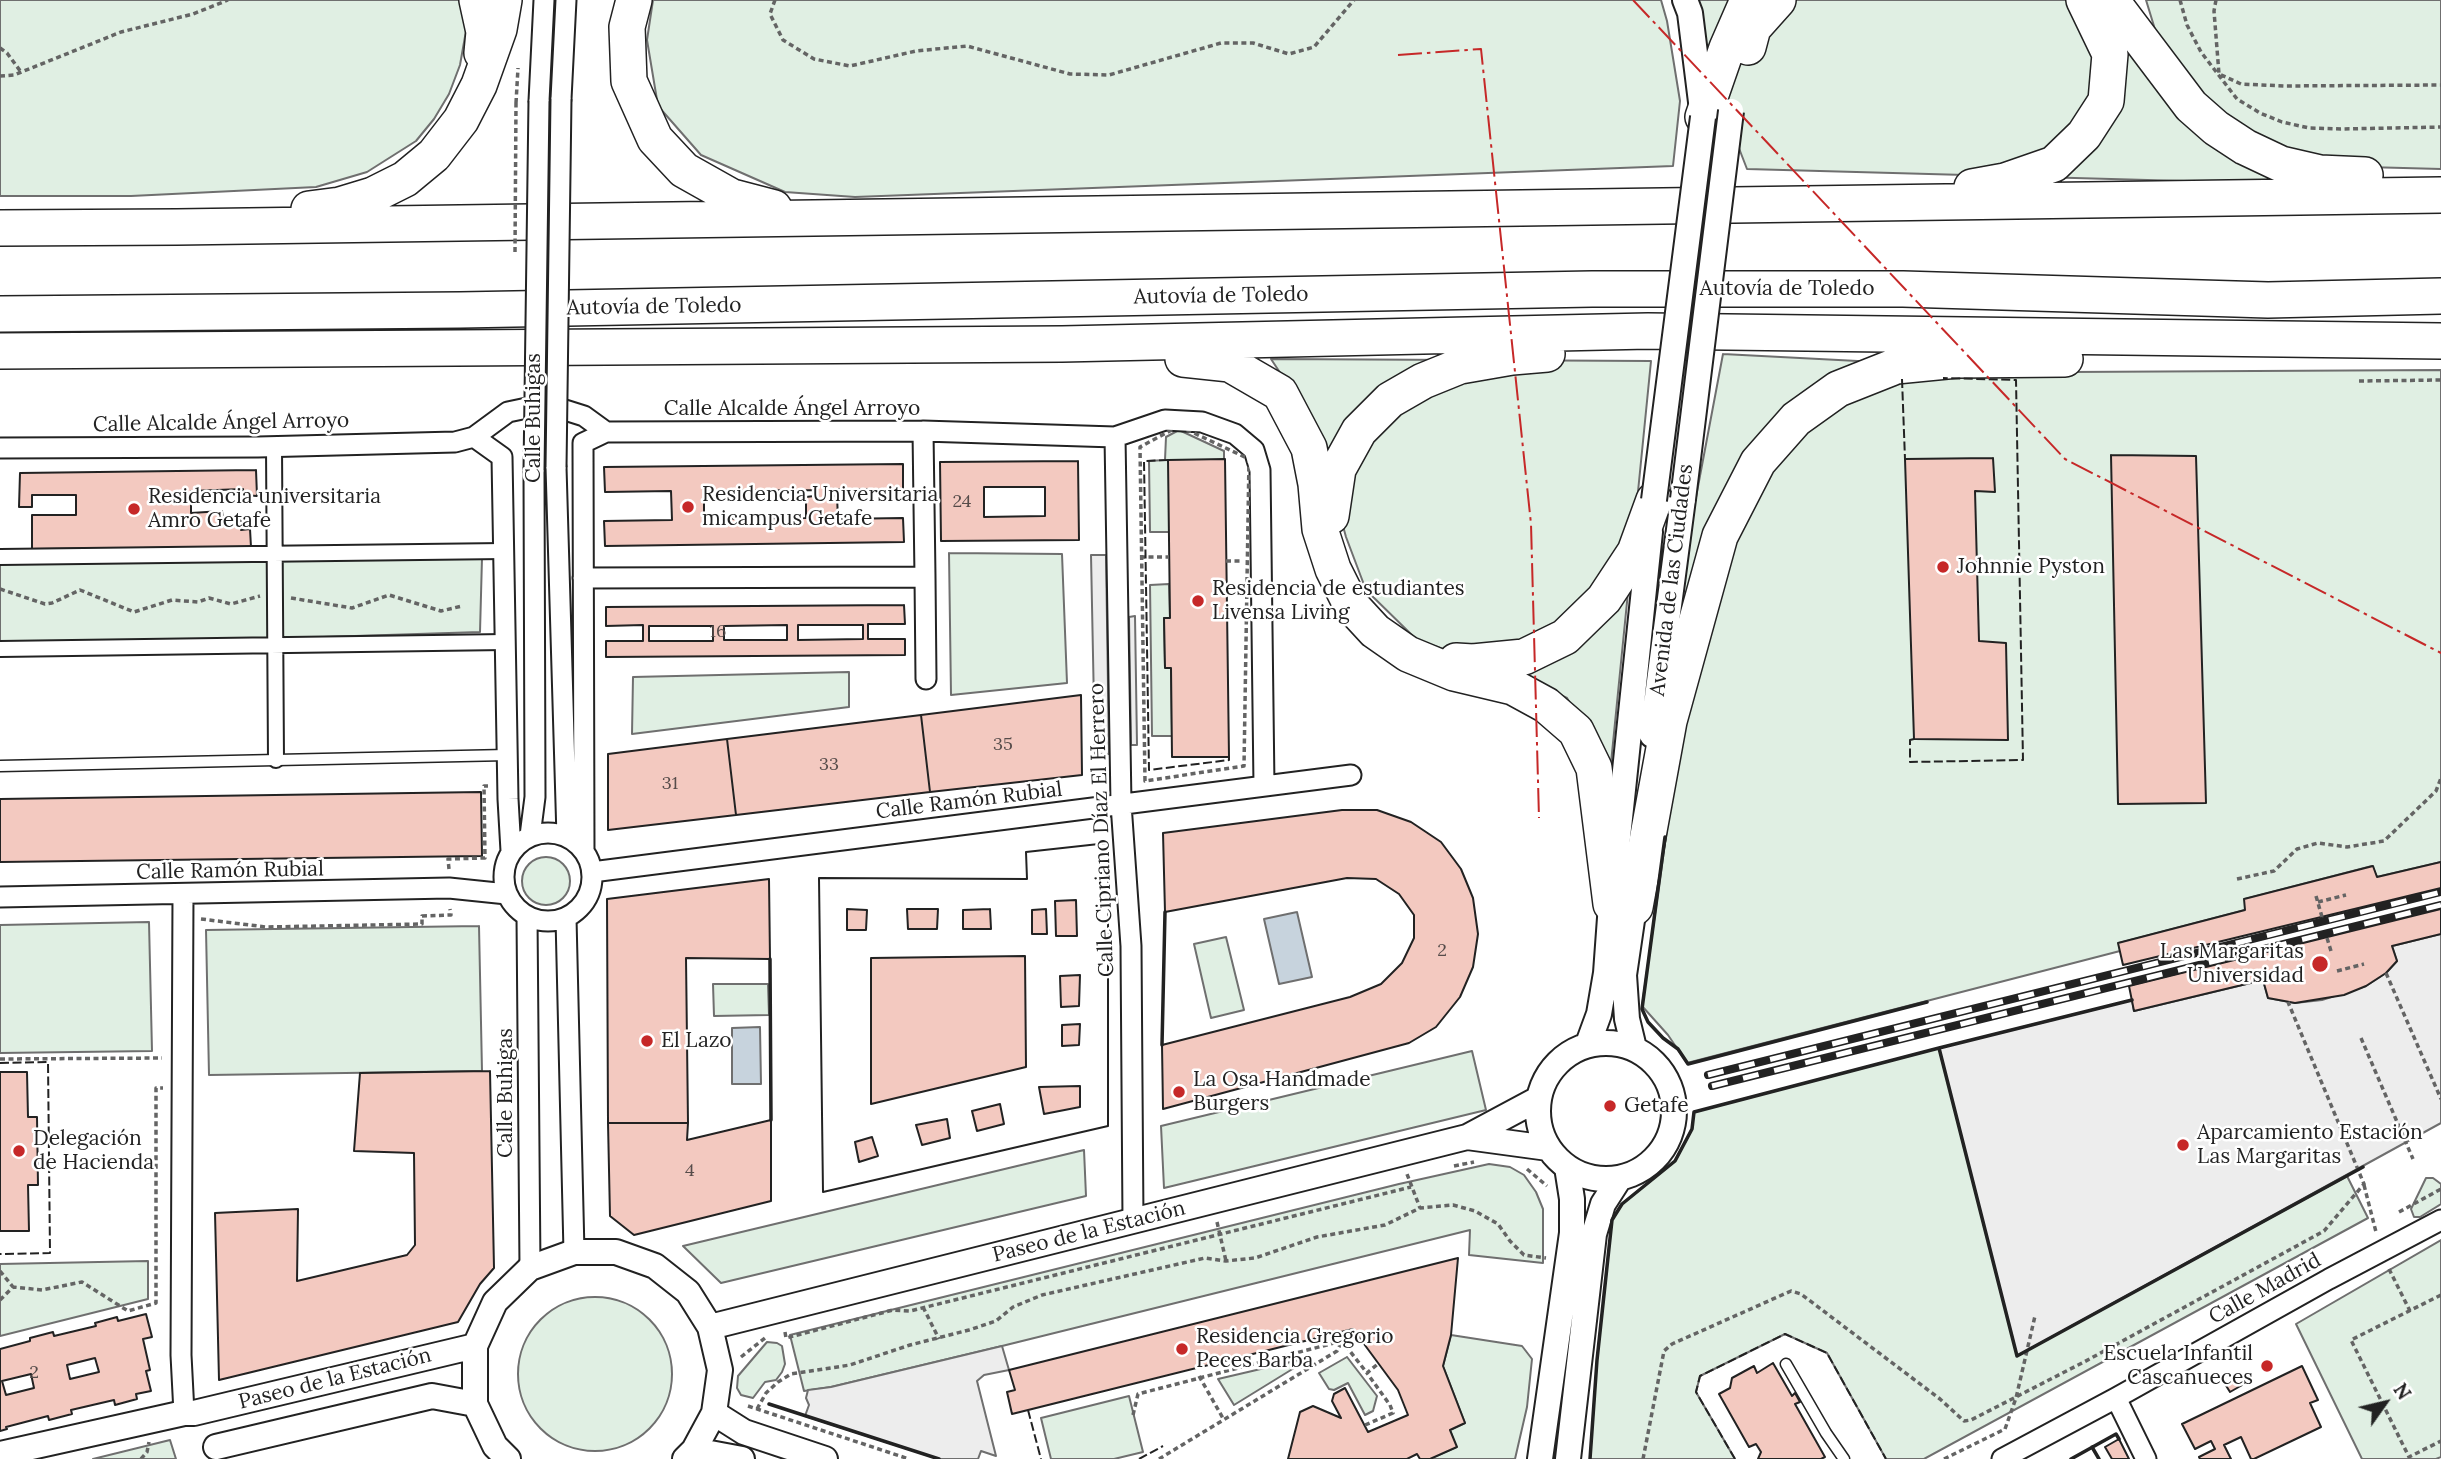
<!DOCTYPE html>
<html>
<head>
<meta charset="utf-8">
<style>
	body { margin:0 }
	#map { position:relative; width:2441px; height:1459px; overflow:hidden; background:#fff; font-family:Lora,serif }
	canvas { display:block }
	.north { position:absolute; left:2350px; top:1368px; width:70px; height:70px; -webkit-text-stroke:5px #fff; paint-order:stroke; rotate:56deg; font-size:19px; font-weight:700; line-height:28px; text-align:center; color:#222 }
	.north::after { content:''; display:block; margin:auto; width:24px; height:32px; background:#222; clip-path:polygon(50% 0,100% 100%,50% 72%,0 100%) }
</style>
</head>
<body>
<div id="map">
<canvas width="2441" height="1459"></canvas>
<div class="north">N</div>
</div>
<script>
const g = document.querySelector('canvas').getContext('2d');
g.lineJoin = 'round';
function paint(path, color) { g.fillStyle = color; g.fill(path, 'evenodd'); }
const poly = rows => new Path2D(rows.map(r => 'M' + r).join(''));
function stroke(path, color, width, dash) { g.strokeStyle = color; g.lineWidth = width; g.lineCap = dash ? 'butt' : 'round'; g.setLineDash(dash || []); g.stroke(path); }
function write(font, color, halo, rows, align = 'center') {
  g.font = font + ' Lora,serif'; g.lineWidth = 5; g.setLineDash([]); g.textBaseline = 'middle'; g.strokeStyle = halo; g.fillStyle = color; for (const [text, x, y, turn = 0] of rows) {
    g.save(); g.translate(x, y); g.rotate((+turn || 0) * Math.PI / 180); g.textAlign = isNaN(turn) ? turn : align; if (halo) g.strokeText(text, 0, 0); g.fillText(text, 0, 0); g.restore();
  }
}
const green = poly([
	[0,0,463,0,466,31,460,65,449,94,434,119,416,141,367,172,316,187,131,196,0,196,0,0],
	[653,0,1661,0,1667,21,1680,101,1673,166,855,197,785,192,701,155,658,106,647,40,653,0],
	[1688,0,2116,0,2127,45,2293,184,1747,169,1706,63,1688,0],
	[2146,0,2441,0,2441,169,2366,167,2305,161,2253,136,2187,86,2157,36,2146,0],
	[1723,354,2069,372,2441,370,2441,862,2377,877,2372,866,2245,899,2245,910,2119,943,2120,951,1687,1063,1668,1035,1642,1006,1667,829,1686,550,1723,354],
	[1271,359,1651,361,1610,773,1567,698,1513,673,1417,640,1366,590,1346,537,1316,427,1271,359],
	[1179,430,1224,451,1224,459,1169,532,1150,532,1149,461,1165,460,1166,437,1179,430],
	[949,553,1062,554,1067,683,951,695,949,553],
	[482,558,480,632,261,639,0,642,0,562,482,558],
	[1169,584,1170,618,1164,618,1165,667,1171,668,1172,736,1152,736,1150,585,1169,584],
	[849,672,849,707,632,734,633,677,849,672],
	'522 881a24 24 0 1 1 48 0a24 24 0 1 1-48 0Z',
	[149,922,152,1051,0,1053,0,925,149,922],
	[479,926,482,1071,209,1075,206,930,479,926],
	[1226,937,1244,1010,1211,1018,1194,944,1226,937],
	[713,984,768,984,769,1015,714,1016,713,984],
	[1939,1048,2018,1355,2347,1176,2368,1218,1924,1459,1886,1459,1827,1353,1785,1334,1700,1376,1696,1392,1735,1459,1590,1459,1597,1360,1612,1220,1622,1204,1675,1161,1692,1129,1694,1112,1939,1048],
	[1472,1051,1486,1110,1164,1188,1161,1126,1472,1051],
	[1084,1150,1086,1196,721,1283,683,1246,1084,1150],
	[1489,1164,1510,1167,1524,1175,1536,1192,1543,1209,1543,1263,1469,1255,1470,1230,1002,1346,831,1387,804,1391,790,1335,1399,1184,1489,1164],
	[2426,1178,2433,1178,2441,1184,2441,1204,2420,1217,2414,1217,2411,1209,2426,1178],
	[2441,1240,2441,1457,2436,1459,2362,1459,2296,1324,2441,1240],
	[148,1261,148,1299,0,1336,0,1264,148,1261],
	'518 1374a77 77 0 1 1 154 0a77 77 0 1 1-154 0Z',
	[1451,1335,1522,1346,1532,1359,1527,1407,1515,1459,1430,1459,1456,1447,1450,1430,1465,1423,1443,1366,1451,1335],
	[767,1342,777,1343,782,1346,785,1364,782,1372,776,1380,765,1382,753,1398,741,1395,737,1388,738,1376,767,1342],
	[1312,1357,1234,1405,1218,1379,1312,1357],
	[1347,1357,1377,1396,1373,1411,1365,1415,1348,1383,1334,1390,1329,1389,1319,1373,1347,1357],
	[1129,1396,1143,1452,1114,1459,1051,1459,1041,1418,1129,1396],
	[170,1440,176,1459,93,1459,170,1440]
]);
paint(green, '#e0efe3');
stroke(green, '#6f6f6f', 2);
const parking = poly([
	[1091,555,1106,555,1109,754,1095,755,1091,555],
	[1135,616,1137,745,1131,745,1129,617,1135,616],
	[2441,934,2441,1123,2017,1356,1939,1048,2132,1000,2134,1011,2263,980,2268,998,2295,1003,2322,1000,2366,986,2386,973,2397,961,2392,946,2441,934],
	[1002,1346,1009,1370,984,1375,977,1381,996,1456,981,1451,978,1459,939,1459,805,1416,809,1405,806,1398,808,1390,831,1387,1002,1346]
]);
paint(parking, '#ededed');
stroke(parking, '#6f6f6f', 2);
const water = poly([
	[1297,912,1312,977,1279,984,1264,919,1297,912],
	[760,1027,761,1084,732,1084,732,1028,760,1027]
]);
paint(water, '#c7d3dd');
stroke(water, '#6f6f6f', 2);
const building = poly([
	[2111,455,2196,456,2206,803,2118,804,2111,455],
	[1993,458,1995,492,1975,491,1979,641,2006,643,2008,740,1914,739,1905,459,1993,458],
	[1225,459,1229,757,1172,757,1171,668,1165,668,1164,618,1170,618,1168,460,1225,459],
	[1078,461,1079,540,941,541,940,462,1078,461],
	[984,487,1045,487,1045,516,984,517,984,487],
	[903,464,903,489,831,489,832,496,837,496,838,519,903,518,904,542,605,546,604,521,672,520,671,491,605,492,604,467,903,464],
	[813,490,814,496,806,497,806,518,704,519,704,491,813,490],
	[256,470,257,496,243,495,243,489,191,491,191,513,222,511,223,520,241,520,241,530,250,529,251,547,32,549,32,515,76,515,76,495,32,495,32,507,19,507,20,473,256,470],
	[904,605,905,624,868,624,868,639,905,639,905,655,606,657,606,641,643,641,643,625,606,626,606,607,904,605],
	[787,625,787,640,724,640,724,626,787,625],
	[798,625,863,625,863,639,798,640,798,625],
	[649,626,713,626,713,641,649,641,649,626],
	[1081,695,1082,775,930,792,921,715,1081,695],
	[921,715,930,792,736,815,727,739,921,715],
	[727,739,736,815,608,830,608,754,727,739],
	[481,792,482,856,0,862,0,799,481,792],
	[1342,810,1377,810,1411,822,1441,842,1461,869,1473,898,1478,934,1473,967,1460,997,1436,1027,1409,1043,1163,1109,1162,1045,1350,997,1381,984,1402,963,1414,938,1414,915,1399,894,1376,879,1347,878,1165,912,1163,833,1342,810],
	[1108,843,1108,1126,823,1192,819,878,1027,879,1026,852,1108,843],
	[1076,900,1077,936,1056,936,1055,901,1076,900],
	[847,909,867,910,866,930,847,930,847,909],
	[907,909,938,909,937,929,908,929,907,909],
	[990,909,991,929,963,929,963,910,990,909],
	[1046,909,1047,934,1032,934,1032,910,1046,909],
	[1025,956,1026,1067,871,1104,871,958,1025,956],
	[1080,975,1079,1006,1061,1007,1060,976,1080,975],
	[1080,1024,1079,1045,1062,1046,1062,1025,1080,1024],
	[1080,1086,1080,1107,1044,1114,1039,1087,1080,1086],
	[1000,1104,1004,1124,977,1131,972,1111,1000,1104],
	[947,1119,950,1138,922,1145,916,1125,947,1119],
	[872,1137,878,1156,859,1162,855,1142,872,1137],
	[1108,843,1108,1126,823,1192,819,878,1027,879,1026,852,1108,843],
	[2441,862,2441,888,2123,965,2118,943,2245,910,2244,899,2373,866,2377,877,2441,862],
	[769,879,770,959,686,958,688,1123,608,1123,607,899,769,879],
	[2441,909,2441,934,2392,946,2397,961,2386,973,2366,986,2344,995,2295,1003,2268,998,2263,980,2134,1011,2129,986,2441,909],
	[490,1071,494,1268,480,1284,458,1322,219,1380,215,1213,298,1209,297,1281,407,1255,415,1245,414,1153,354,1151,360,1073,490,1071],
	[0,1072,27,1072,28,1117,37,1117,38,1185,28,1185,29,1231,0,1231,0,1072],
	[771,1120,771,1201,634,1235,610,1216,608,1123,688,1123,687,1140,771,1120],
	[1458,1258,1451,1335,1443,1366,1465,1423,1450,1430,1457,1447,1430,1459,1420,1459,1417,1454,1407,1459,1288,1459,1300,1412,1313,1406,1341,1418,1332,1401,1334,1394,1345,1388,1368,1432,1408,1415,1398,1390,1353,1329,1012,1414,1007,1392,1015,1390,1009,1370,1458,1258],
	[146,1314,152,1337,143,1339,150,1370,146,1371,151,1391,136,1394,137,1399,115,1405,114,1400,71,1410,72,1414,49,1420,48,1416,6,1427,7,1429,0,1431,0,1349,30,1341,30,1338,53,1332,54,1336,96,1326,95,1323,117,1317,118,1321,146,1314],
	[95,1358,99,1372,70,1379,67,1365,95,1358],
	[31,1374,34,1388,6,1395,2,1381,31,1374],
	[1773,1363,1792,1396,1795,1393,1800,1402,1795,1404,1825,1457,1821,1459,1758,1459,1761,1452,1756,1444,1749,1447,1719,1394,1730,1388,1732,1378,1754,1366,1757,1373,1773,1363],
	[2302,1366,2318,1400,2310,1403,2321,1427,2254,1459,2251,1459,2241,1437,2224,1445,2231,1459,2200,1459,2199,1457,2215,1449,2211,1441,2195,1449,2182,1424,2302,1366],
	[2240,1376,2244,1384,2230,1392,2225,1384,2240,1376],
	[2119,1439,2129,1459,2112,1459,2105,1447,2119,1439]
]);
paint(building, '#f3c9c0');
stroke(building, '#222', 2);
const service = poly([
	[0,766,507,755],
	[1786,1364,1826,1433,1844,1459]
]);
const pedestrian = poly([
	[274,447,276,760],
	[0,557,504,551],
	[0,649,505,642]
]);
const minor = poly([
	[561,99,566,0],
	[539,101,544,0],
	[474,437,502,457,508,799,511,851],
	[1115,437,1121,804,1131,946,1133,1221],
	[0,448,258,447,455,442,474,437,508,412,546,404,584,416,606,432,923,431,1115,437,1165,420,1202,422,1235,434,1254,450,1260,470,1264,786],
	[556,467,567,837],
	[925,577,926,679],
	[583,578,925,577,923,431],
	'504 877a44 44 0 1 1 88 0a44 44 0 1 1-88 0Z',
	[530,836,535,797,534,470],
	[584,851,583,443,606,432],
	[592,872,1351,775],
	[183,895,181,1355,184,1413],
	[0,897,449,888,507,894],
	[527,917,530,1268],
	[566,918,574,1252],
	[2116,1398,2146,1459],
	[2002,1459,2116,1398,2329,1279,2441,1220]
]);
const tertiary = poly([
	[1685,0,1690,13,1702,110],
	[1652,735,1683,499],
	'1538 1111a68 68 0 1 1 136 0a68 68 0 1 1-136 0Z',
	[1588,1044,1599,1014,1606,973,1611,904,1650,532],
	[1634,1048,1627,1019,1624,975,1636,893],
	[1467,1137,1548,1148],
	[710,1327,1467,1137,1538,1099],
	[714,1413,744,1432,825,1459],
	[216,1447,432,1396,475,1404],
	[694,1450,742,1459],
	[0,1454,184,1413,194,1413,475,1346],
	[508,1459,495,1446,475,1404,475,1346,495,1302,530,1268,574,1252,616,1252,655,1266,688,1292,710,1327,720,1370,714,1413,694,1450,685,1459],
	[1540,1459,1572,1233,1572,1199,1567,1167],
	[1568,1459,1594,1234,1603,1204,1619,1179]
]);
const motorway = poly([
	[477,0,484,32,482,53],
	[634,0,627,27,629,81,655,139,684,170,732,197,774,208],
	[2111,0,2191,106,2216,128,2245,147,2281,164,2320,173,2365,175],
	[1748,47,1753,28,1778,0],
	[1703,117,1727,48,1748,0],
	[1972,187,2005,181,2054,164,2084,135,2106,101,2110,54,2084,0],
	[309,209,340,205,373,195,405,179,434,155,461,120,479,85,499,29,504,0],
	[0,228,177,227,2441,195],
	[0,314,460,310,1592,289,1903,289,2268,300,2441,296],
	[0,351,1062,344,1648,331,2441,341],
	[1183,359,1230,364,1280,393,1309,448,1316,484,1320,529,1333,569,1351,605,1375,631,1408,654,1454,673,1513,687,1546,705,1576,731,1594,768,1611,904],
	[1331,516,1338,469,1359,431,1390,400,1423,381,1460,366,1512,357,1547,354],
	[1456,661,1473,662,1524,657,1565,637,1604,599,1635,552,1654,500],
	[1635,907,1669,721,1720,536,1758,462,1796,419,1838,389,1896,366,1957,360,2065,359]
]);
stroke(service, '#222', 13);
stroke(pedestrian, '#222', 18);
stroke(minor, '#222', 23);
stroke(tertiary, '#222', 28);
stroke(motorway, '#222', 38);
stroke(poly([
	[775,0,770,14,783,40,814,59,850,66,916,51,967,46,1070,74,1109,75,1221,43,1253,43,1289,54,1314,47,1354,0],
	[2180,0,2187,25,2201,52,2237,99,2260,113,2282,122,2309,128,2341,129,2441,127],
	[2216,0,2214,11,2219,74,2241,84,2284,86,2441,85],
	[0,48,7,53,21,72],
	[0,76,14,75,121,32,193,14,228,0],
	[516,103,518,68],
	[2359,381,2441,380],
	[1179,426,1249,459,1244,766,1145,781,1140,447,1179,426],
	[1140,557,1169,557],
	[1226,561,1242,561],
	[0,589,45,604,52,603,80,590,134,612,172,600,198,602,209,598,231,604,260,596],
	[291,598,352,608,389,595,441,611,462,606],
	[449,869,448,859,485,858,484,786,488,786],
	[2237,879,2274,871,2297,849,2318,843,2347,847,2384,841,2436,791,2441,778],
	[2316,896,2322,917],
	[2318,902,2346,895],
	[201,919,266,927,422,924,422,916,451,915,450,909],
	[2327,938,2331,951],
	[2337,971,2364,964],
	[2386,973,2441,1099],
	[2361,1038,2413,1159],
	[0,1059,162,1058],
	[1454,1166,1474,1162],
	[1527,1169,1547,1186],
	[1407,1174,1420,1208],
	[2364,1185,2376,1232],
	[2399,1212,2441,1189],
	[1217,1222,1226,1261],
	[2389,1269,2410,1311],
	[0,1271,13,1287],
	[2441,1295,2351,1340,2409,1457,2441,1441],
	[0,1300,13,1287,42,1290,82,1282,128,1311,156,1303,156,1088,163,1088],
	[923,1307,939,1339],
	[785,1332,786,1338,893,1310,910,1311,1411,1187],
	[741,1357,765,1338],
	[1199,1376,1224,1420],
	[748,1406,909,1459],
	[757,1409,766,1393,778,1382,791,1374,850,1365,910,1345,969,1330,996,1321,1013,1307,1042,1295,1205,1258,1226,1261,1255,1258,1317,1237,1385,1225,1420,1208,1453,1205,1475,1211,1498,1224,1510,1241,1524,1255,1546,1258],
	[1133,1415,1138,1394,1342,1341,1367,1373,1379,1363],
	[1365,1425,1393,1413,1390,1405,1367,1373],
	[141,1459,147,1452,149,1442],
	[1159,1459,1337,1351,1342,1341],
	[1643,1459,1664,1351,1672,1344,1791,1291,1801,1294,1940,1399,1964,1421,1971,1420,2084,1362,2324,1231,2364,1184,2288,1002],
	[1944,1459,2005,1429,2016,1398,2035,1316]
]), '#646464', 3.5, [5, 3.5]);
stroke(service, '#fff', 10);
stroke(pedestrian, '#fff', 14);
stroke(minor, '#fff', 19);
stroke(tertiary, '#fff', 24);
stroke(motorway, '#fff', 35);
const rail = poly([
	[1708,1075,2441,892],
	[1712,1086,2441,905]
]);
stroke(rail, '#222', 8);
stroke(rail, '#fff', 5, [16]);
const minorBridge = poly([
	[556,467,561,99],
	[534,470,539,101]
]);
const tertiaryBridge = poly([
	[1683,499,1731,111],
	[1654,500,1703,117]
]);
stroke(minorBridge, '#222', 23, []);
stroke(tertiaryBridge, '#222', 28, []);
stroke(poly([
	[515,252,516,103]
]), '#646464', 3.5, [5, 3.5]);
stroke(minorBridge, '#fff', 19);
stroke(tertiaryBridge, '#fff', 24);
stroke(poly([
	[1902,379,1905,459],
	[1168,460,1144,461,1149,770,1229,760,1229,757],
	[1914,739,1910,740,1910,762,2023,760,2016,380,1943,378],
	[0,1063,48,1062,50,1253,0,1254],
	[1028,1410,1041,1459],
	[1139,1459,1163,1446],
	[1735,1459,1696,1392,1700,1376,1785,1334,1827,1353,1886,1459]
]), '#222', 2, [9, 3.5]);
stroke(poly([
	[1665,837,1642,1009,1648,1022,1663,1038,1678,1049,1688,1064,1927,1002],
	[770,959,771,1120],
	[2132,1000,1939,1048,2017,1356,2363,1167],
	[1162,1045,1165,912],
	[769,1404,939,1459],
	[2092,1447,2099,1459],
	[1590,1459,1597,1360,1612,1220,1622,1204,1675,1161,1692,1129,1694,1112,1939,1048],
	[2071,1459,2116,1434,2119,1439]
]), '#222', 3.5);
stroke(poly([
	[1633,0,2065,459,2441,653],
	[1398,55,1481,49,1531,524,1539,818]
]), '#c62828', 2, [24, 5, 3.5, 5]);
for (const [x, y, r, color] of [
	[688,507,7,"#c62828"],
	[134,509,7,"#c62828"],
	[1943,567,7,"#c62828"],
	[1198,601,7,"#c62828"],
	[2320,964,9,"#c62828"],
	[647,1041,7,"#c62828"],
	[1179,1092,7,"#c62828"],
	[1610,1106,7,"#c62828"],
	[2183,1145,7,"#c62828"],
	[19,1151,7,"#c62828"],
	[1182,1349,7,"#c62828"],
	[2267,1366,7,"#c62828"]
]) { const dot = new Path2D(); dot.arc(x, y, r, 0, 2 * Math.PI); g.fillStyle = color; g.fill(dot); stroke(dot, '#fff', 2.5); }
write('18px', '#564c4a', null, [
	["24",962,502],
	["16",718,632],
	["35",1003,745],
	["33",829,765],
	["31",670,784],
	["2",1442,951],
	["4",690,1171],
	["2",34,1373]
]);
write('21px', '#222', '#fff', [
	["Autovía de Toledo",1787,289],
	["Autovía de Toledo",1221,296,-1],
	["Autovía de Toledo",654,307,-1],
	["Calle Alcalde Ángel Arroyo",792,409],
	["Calle Buhigas",534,418,-90],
	["Calle Alcalde Ángel Arroyo",221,423,-1],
	["Avenida de las Ciudades",1672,580,-83],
	["Calle Ramón Rubial",969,801,-7],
	["Calle Cipriano Díaz El Herrero",1102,830,-92],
	["Calle Ramón Rubial",230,871,-1],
	["Calle Buhigas",506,1093,-90],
	["Paseo de la Estación",1089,1232,-14],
	["Calle Madrid",2265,1289,-29],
	["Paseo de la Estación",335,1379,-14]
]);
write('21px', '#222', '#fff', [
	["Residencia Universitaria",702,495],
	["micampus Getafe",702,519],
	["Residencia universitaria",148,497],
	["Amro Getafe",148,521],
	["Johnnie Pyston",1957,567],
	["Residencia de estudiantes",1212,589],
	["Livensa Living",1212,613],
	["Las Margaritas",2304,952,"right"],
	["Universidad",2304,976,"right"],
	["El Lazo",661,1041],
	["La Osa Handmade",1193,1080],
	["Burgers",1193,1104],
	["Getafe",1624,1106],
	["Aparcamiento Estación",2197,1133],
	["Las Margaritas",2197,1157],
	["Delegación",33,1139],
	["de Hacienda",33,1163],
	["Residencia Gregorio",1196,1337],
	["Peces Barba",1196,1361],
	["Escuela Infantil",2253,1354,"right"],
	["Cascanueces",2253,1378,"right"]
], 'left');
</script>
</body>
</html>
